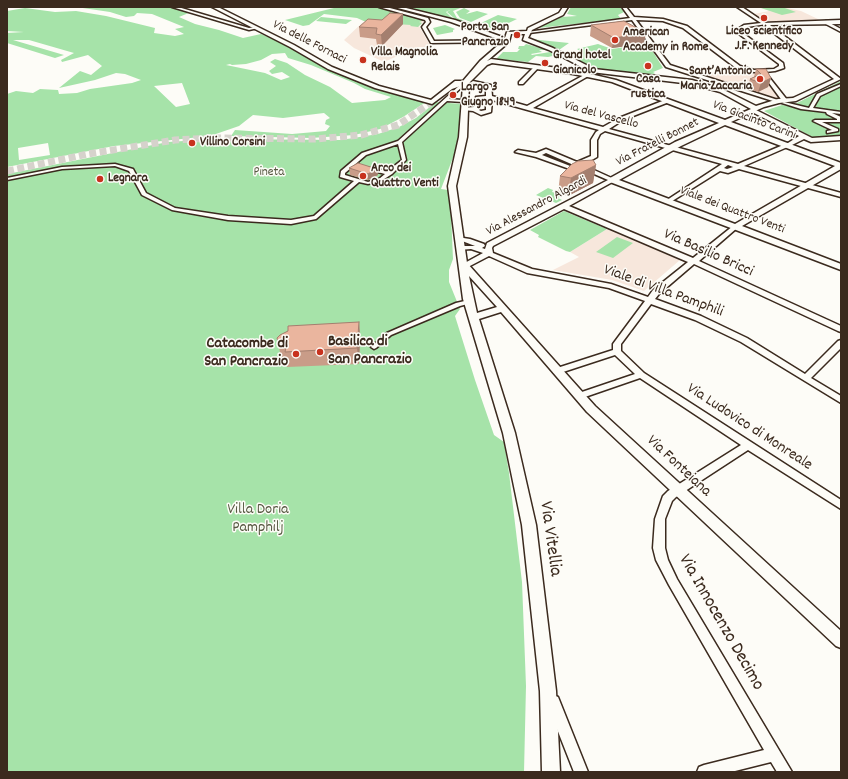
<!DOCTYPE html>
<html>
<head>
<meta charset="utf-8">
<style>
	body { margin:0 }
	#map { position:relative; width:848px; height:779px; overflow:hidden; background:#fdfcf7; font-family:Dekko,sans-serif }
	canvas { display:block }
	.frame { position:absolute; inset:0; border:8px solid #3b2a1e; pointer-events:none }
</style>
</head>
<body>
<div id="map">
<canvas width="848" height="779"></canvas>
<div class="frame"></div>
</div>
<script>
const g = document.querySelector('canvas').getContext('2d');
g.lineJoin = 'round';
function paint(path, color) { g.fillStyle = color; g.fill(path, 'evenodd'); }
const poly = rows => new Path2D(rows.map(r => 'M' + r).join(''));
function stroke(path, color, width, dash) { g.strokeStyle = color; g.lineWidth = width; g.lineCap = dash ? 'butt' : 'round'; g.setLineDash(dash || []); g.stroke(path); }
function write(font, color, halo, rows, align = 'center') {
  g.font = font + ' Dekko,sans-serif'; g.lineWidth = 3; g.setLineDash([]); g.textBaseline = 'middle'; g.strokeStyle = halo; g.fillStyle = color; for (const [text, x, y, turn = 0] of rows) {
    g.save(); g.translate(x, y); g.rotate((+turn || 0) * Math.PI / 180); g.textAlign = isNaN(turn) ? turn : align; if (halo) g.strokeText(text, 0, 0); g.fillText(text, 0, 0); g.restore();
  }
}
paint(poly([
	[782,7,801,11,820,20,766,22,754,14,769,11,761,8],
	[393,11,425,20,419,26,431,47,418,47,384,62,354,48,344,40,362,23],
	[733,68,760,74,779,98,775,98,700,75],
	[607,229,680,260,644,291,612,280,553,270,579,257,570,252]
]), '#f7e7dc');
paint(poly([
	[76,7,183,7,179,8,191,12,179,17,195,24,219,30,243,38,261,34,281,42,309,58,368,85,426,102,403,117,380,129,354,135,311,138,231,136,235,130,292,134,326,131,330,126,325,124,326,120,330,118,324,113,283,118,253,115,239,126,210,136,114,146,7,167,7,94,16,91,33,93,40,89,58,90,59,94,77,93,90,89,132,83,141,80,125,74,116,73,95,80,59,88,80,71,91,75,102,66,88,55,62,62,61,60,74,53,29,40,13,40,64,55,55,58,7,43,7,33,24,32,7,31,7,11,25,8,55,12,76,11,106,16,155,28,154,33,175,36,184,34,175,29,184,27,152,14,137,13,134,16,126,17,110,12],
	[285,53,288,58,311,65,354,83,365,89,391,97,385,100,352,103,330,87,305,75,287,63,275,59,270,62,276,66,269,71,272,74,282,72,290,77,281,80,265,73,226,65,230,64,232,65,246,64,261,60,272,54],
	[182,83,190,104,176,107,154,86],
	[48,143,50,155,19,160,18,148],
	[338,7,377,7,425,20,419,22,422,23,418,27,410,26,411,25,366,22,357,18,324,14,309,25,303,26,285,20],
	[401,7,463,7,453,11,457,18,484,28,455,19,447,12,452,9,446,12,454,20,452,20],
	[571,7,620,7,624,12,618,15,621,19,538,28,561,17,577,16,567,14],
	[782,7,796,12,782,15,761,8],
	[464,8,470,11,466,14,477,11,488,14,471,22,460,18,456,12],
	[498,15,517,19,494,30,481,23],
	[321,17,352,20,346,24,316,21],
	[445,25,455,29,453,30,453,32,437,35,433,28],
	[530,39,569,43,559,50],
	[526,44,548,50,539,50,542,52,531,54,532,55,550,52,557,55,548,57,536,56,528,62,496,59,503,52,517,52,520,49,518,49,519,46,524,46],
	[598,44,612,49,645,44,650,47,663,68,653,72,655,73,651,75,597,70,570,56,583,53,577,49],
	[841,81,841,135,816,139,764,111,782,105,791,106],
	[436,102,462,104,462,118,454,155,441,189,448,190,451,214,453,259,449,270,449,282,460,309,455,316,475,380,494,435,504,442,509,473,522,582,526,686,524,772,7,772,7,174,168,142,216,139,341,140,378,134,399,127,416,118],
	[548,188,553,190,552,192,563,195,558,198,562,200,556,203,536,195],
	[564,211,607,229,570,252,566,251,538,237,539,235,530,230],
	[617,237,633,243,613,258,596,252]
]), '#a6e3a9');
stroke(poly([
	[7,171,88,154,175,140,214,138,315,139,361,135,398,125,432,102]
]), '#d6d2cc', 7, [7, 3.5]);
const pedestrian = poly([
	[841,84,841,86,820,96,813,108,841,112,841,114,832,113,841,117,841,122,822,122,838,129,838,131,827,133,827,131,832,130,813,121,815,120,837,120,837,119,827,114,826,112,801,109,782,103,784,102,809,108,817,94,841,84],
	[460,85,463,86,449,99,462,100,464,101,463,102,447,101,402,142,406,160,392,174,381,181,368,184,359,182,316,219,291,224,228,220,172,210,142,195,129,171,115,166,62,169,7,180,7,178,62,167,115,164,133,169,146,193,175,208,228,216,291,220,314,216,354,181,340,177,341,171,362,153,398,141,460,85],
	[398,144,402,160,388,171,369,168,367,169,385,174,379,179,368,182,345,175,345,173,366,155,398,144],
	[469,300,471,301,472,302,471,303,460,306,391,335,376,348,374,349,371,347,387,333,456,303,469,300]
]);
const minor = poly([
	[172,7,178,7,249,28,256,27,258,28,249,30,172,7],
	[379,7,386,7,428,18,430,22,426,27,434,41,507,40,509,41,507,42,431,43,422,27,426,22,425,20,379,7],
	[622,7,626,7,634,17,663,19,687,26,740,66,754,70,774,69,779,66,779,64,735,31,744,25,761,23,737,7,742,7,767,24,747,27,740,31,783,63,784,68,775,71,765,72,788,101,783,102,761,72,754,72,736,68,683,28,663,21,636,20,670,65,781,101,776,102,666,67,632,20,529,33,527,32,630,18,622,7],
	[826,21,841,29,841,32,824,23,826,21],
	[535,66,539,67,523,84,519,84,519,82,535,66],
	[586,74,590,75,533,108,603,127,619,118,665,100,669,100,669,102,623,120,609,129,738,164,788,143,799,136,752,112,752,110,756,110,812,138,841,136,841,140,811,142,804,139,792,145,744,166,841,193,841,197,739,169,728,173,720,171,669,203,666,201,667,200,722,164,605,131,600,134,597,140,597,157,583,165,616,180,569,206,693,258,733,226,737,226,737,228,699,261,841,326,841,332,838,331,694,264,659,294,655,299,701,316,747,338,805,374,838,341,841,340,841,348,811,378,841,396,841,403,741,342,695,320,651,304,621,344,621,351,644,373,841,500,841,509,748,450,676,497,672,501,665,519,665,548,668,560,677,579,792,772,777,772,771,762,731,772,697,772,699,767,704,765,764,750,669,585,656,560,653,548,655,519,663,496,668,491,741,445,640,378,582,398,576,398,574,396,576,394,635,374,615,355,560,373,554,373,553,371,554,369,613,350,613,344,645,301,609,288,527,273,489,256,468,267,465,267,461,265,483,253,471,249,459,250,458,248,462,246,475,246,457,239,457,237,470,239,484,244,485,246,482,248,485,249,487,243,608,180,546,153,542,155,583,171,578,172,536,157,515,152,518,150,536,153,546,149,577,162,591,156,591,140,596,132,599,130,492,100,491,112,481,115,473,111,463,110,463,108,474,107,476,97,486,96,486,87,470,83,473,81,491,85,492,96,527,106,586,74],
	[480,99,486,99,486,110,481,111,479,110,480,99],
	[728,165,733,167,727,169,724,168,728,165],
	[564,209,688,262,653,290,648,297,611,284,532,269,493,253,492,248,493,246,564,209],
	[553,695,558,697,588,772,574,772,546,701,548,697,553,695]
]);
const tertiary = poly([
	[212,7,218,7,294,45,332,67,379,86,431,100,455,81,463,81,480,61,503,41,451,22,394,7,402,7,455,20,505,38,507,32,527,31,528,28,559,13,563,7,568,7,563,15,532,30,528,38,553,48,594,69,692,80,724,90,756,106,778,99,793,98,834,79,763,25,763,23,841,20,841,24,770,25,841,79,796,101,779,103,764,107,731,122,841,163,841,169,742,226,841,264,841,270,610,182,610,178,675,142,719,123,612,82,573,74,492,63,487,65,469,83,467,137,456,186,467,263,595,406,841,631,841,648,836,646,587,412,501,312,479,319,515,433,536,525,556,691,560,772,542,772,540,691,522,525,503,433,463,299,448,186,459,137,463,85,452,89,432,104,375,88,328,69,290,47,212,7],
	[511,34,525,34,523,40,549,50,591,72,691,84,720,92,751,109,725,120,616,80,573,70,491,59,487,61,509,42,511,34],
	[725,125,835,166,735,224,619,180,681,146,725,125],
	[469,276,497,307,477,313,469,276]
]);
stroke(pedestrian, '#3b2a1e', 3);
stroke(minor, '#3b2a1e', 3);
stroke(tertiary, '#3b2a1e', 3);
paint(pedestrian, '#fdfcf7');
paint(minor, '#fdfcf7');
paint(tertiary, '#fdfcf7');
paint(poly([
	[403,14,403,24,382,46,377,45,376,39,360,37,359,27],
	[591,25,644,44,612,48,590,36],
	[756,69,771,78,768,87,758,92,747,88,750,79,754,77],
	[596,165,593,183,568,196,558,193,560,176],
	[349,168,378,175,368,180,350,175],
	[359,322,360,337,359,364,287,367,286,361,281,357,277,338,288,331]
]), '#c99c88');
paint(poly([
	[403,14,403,24,382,46,381,35],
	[646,33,644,44,612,48,614,38],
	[771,78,768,87,758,92,761,83],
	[596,165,593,183,568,196,571,178],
	[377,169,378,175,368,180,368,174],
	[359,322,360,337,359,364,357,348]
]), '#a47f6f');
const building = poly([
	[390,13,403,14,381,35,376,34,377,28,359,27,368,19,382,20,390,13],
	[624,21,646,33,614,38,591,25,624,21],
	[756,69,766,69,771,78,761,83,750,79,761,74,756,69],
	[593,160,596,165,571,178,560,176,572,164,578,161,593,160],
	[358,163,377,169,368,174,349,168,358,163],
	[359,322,357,348,285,352,286,347,278,342,277,338,280,335,288,331,288,326,359,322]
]);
paint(building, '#eab59e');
stroke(building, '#a47f6f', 1);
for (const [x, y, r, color] of [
	[764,18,4,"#c8321e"],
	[517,35,4,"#c8321e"],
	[615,40,4,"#c8321e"],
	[363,60,4,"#c8321e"],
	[545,63,4,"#c8321e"],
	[648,66,4,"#c8321e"],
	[760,79,4,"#c8321e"],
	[453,95,4,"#c8321e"],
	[192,143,4,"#c8321e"],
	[363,176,4,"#c8321e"],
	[100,179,4,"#c8321e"],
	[320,352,4,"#c8321e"],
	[296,354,4,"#c8321e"]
]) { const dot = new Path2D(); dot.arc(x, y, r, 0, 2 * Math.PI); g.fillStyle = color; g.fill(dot); stroke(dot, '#fdfcf7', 1.5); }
write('bold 13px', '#3b2a1e', '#fdfcf7', [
	["Porta San",509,28,"right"],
	["Pancrazio",509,43,"right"],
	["Liceo scientifico",764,32,"center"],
	["J.F. Kennedy",764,47,"center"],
	["American",623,33],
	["Academy in Rome",623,48],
	["Villa Magnolia",371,53],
	["Relais",371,68],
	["Grand hotel",553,56],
	["Gianicolo",553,71],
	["Sant’Antonio",752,72,"right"],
	["Maria Zaccaria",752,87,"right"],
	["Casa",648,80,"center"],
	["rustica",648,95,"center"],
	["Largo 3",461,88],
	["Giugno 1849",461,103],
	["Villino Corsini",200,143],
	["Arco dei",371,169],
	["Quattro Venti",371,184],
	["Legnara",108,179]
], 'left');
write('13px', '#3b2a1e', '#fdfcf7', [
	["Via delle Fornaci",309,43,27],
	["Via del Vascello",601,116,15],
	["Via Giacinto Carini",754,121,21],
	["Via Fratelli Bonnet",658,143,-27],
	["Via Alessandro Algardi",537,207,-28],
	["Viale dei Quattro Venti",732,211,21]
]);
write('13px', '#565841', '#fdfcf7', [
	["Pineta",269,173]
]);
write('16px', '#3b2a1e', '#fdfcf7', [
	["Via Basilio Bricci",708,254,24],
	["Viale di Villa Pamphili",663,292,20],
	["Via Ludovico di Monreale",749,428,33],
	["Via Fonteiana",678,467,43]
]);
write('bold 16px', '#3b2a1e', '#fdfcf7', [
	["Basilica di",328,343],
	["San Pancrazio",328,361],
	["Catacombe di",288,345,"right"],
	["San Pancrazio",288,363,"right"]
], 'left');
write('16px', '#565841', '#fdfcf7', [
	["Villa Doria",258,511],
	["Pamphilj",258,529]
]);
write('19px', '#3b2a1e', '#fdfcf7', [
	["Via Vitellia",549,539,82],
	["Via Innocenzo Decimo",720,623,60]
]);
</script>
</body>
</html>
